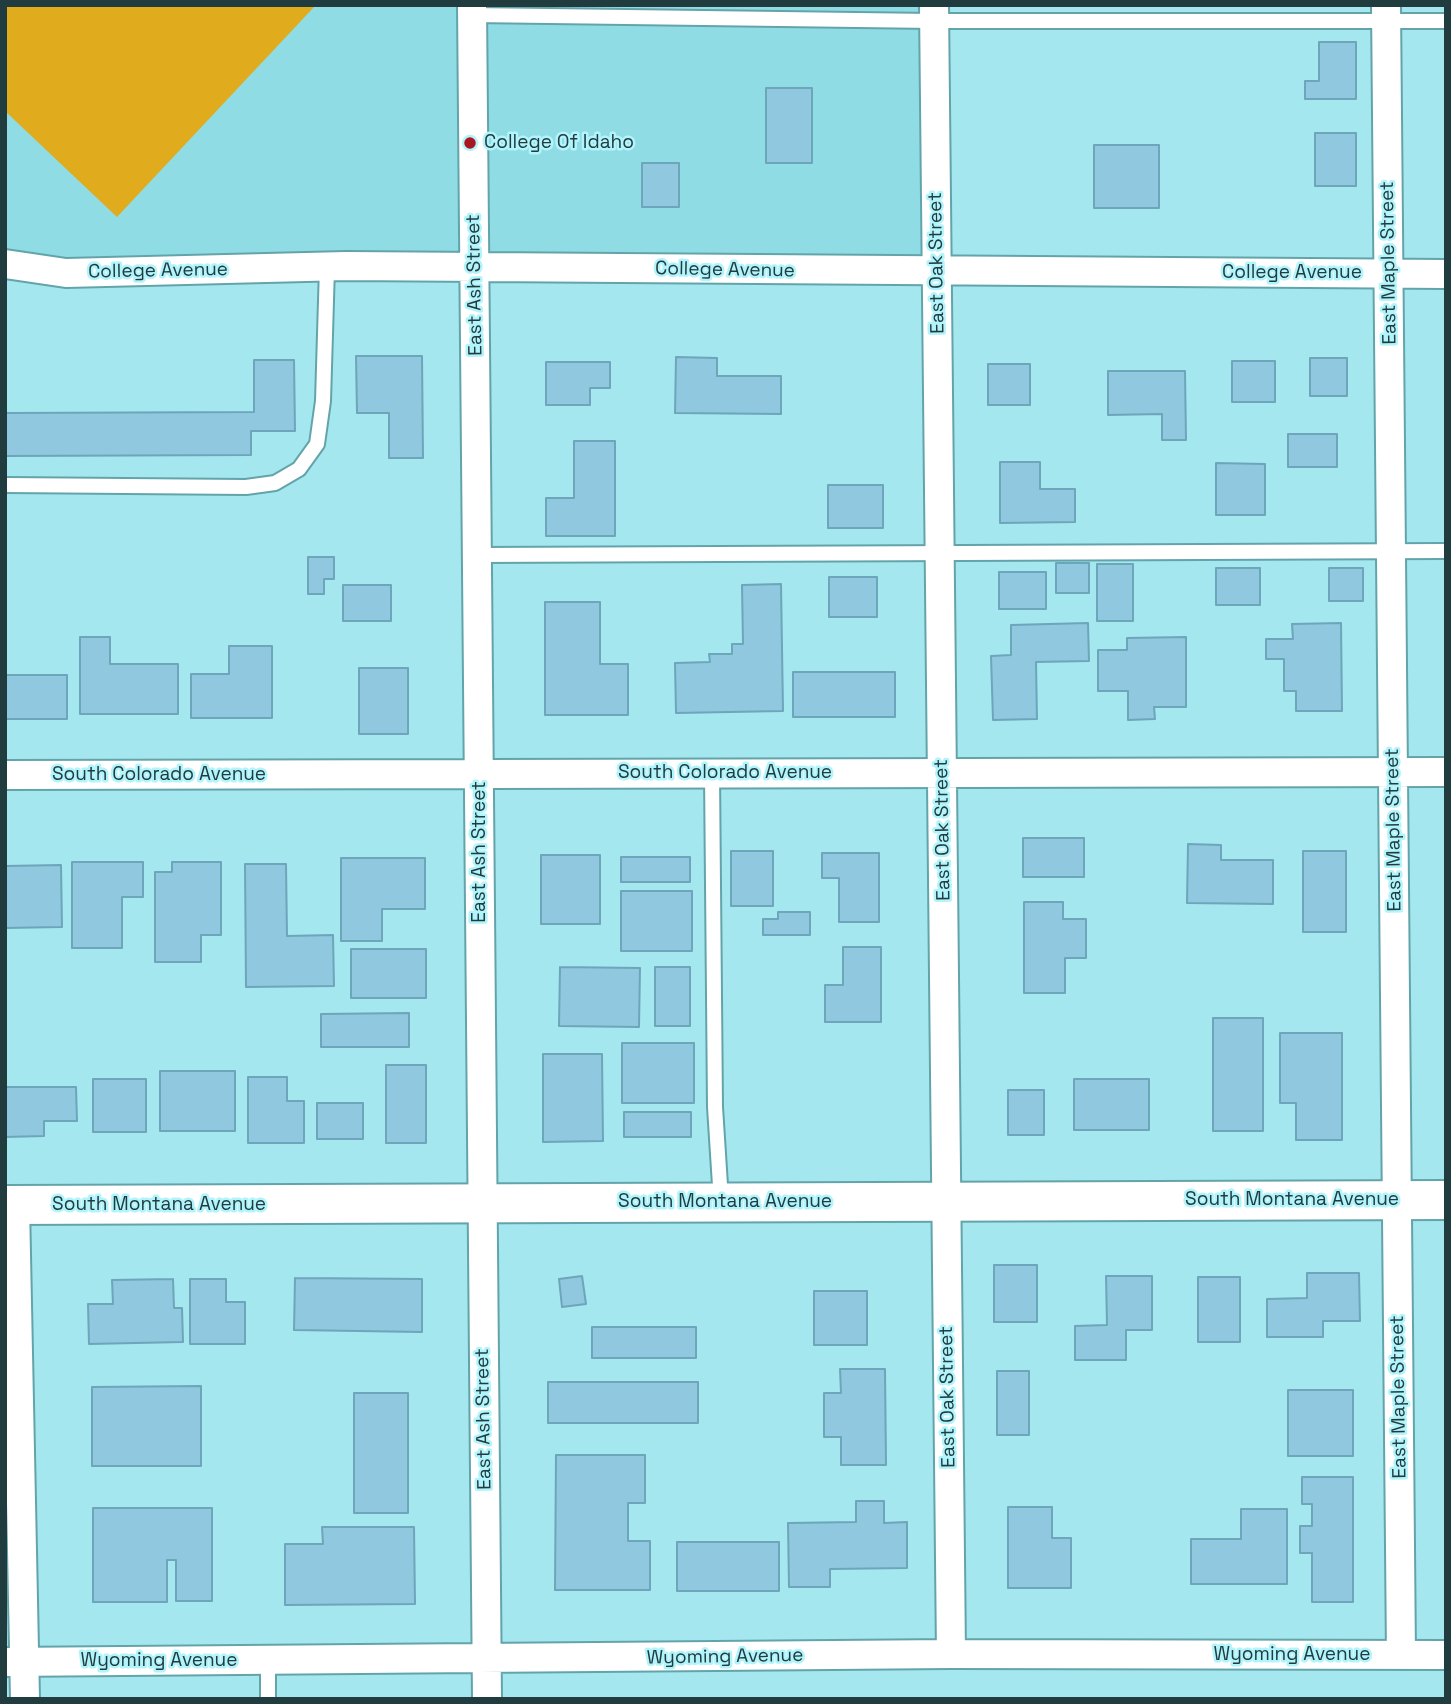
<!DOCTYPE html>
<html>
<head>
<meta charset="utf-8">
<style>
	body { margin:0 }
	#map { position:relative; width:1451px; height:1704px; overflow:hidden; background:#a5e7ee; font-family:"Space Grotesk",sans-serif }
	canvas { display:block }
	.frame { position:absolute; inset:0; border:7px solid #213c3f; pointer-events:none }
</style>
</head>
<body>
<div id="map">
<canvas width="1451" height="1704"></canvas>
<div class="frame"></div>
</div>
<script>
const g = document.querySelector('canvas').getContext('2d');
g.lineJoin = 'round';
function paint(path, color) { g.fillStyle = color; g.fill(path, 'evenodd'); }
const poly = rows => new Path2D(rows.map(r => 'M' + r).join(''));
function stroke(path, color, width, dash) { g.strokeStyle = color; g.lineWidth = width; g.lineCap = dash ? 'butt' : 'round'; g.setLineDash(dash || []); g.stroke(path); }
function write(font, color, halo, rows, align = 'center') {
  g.font = font + ' "Space Grotesk",sans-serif'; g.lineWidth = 5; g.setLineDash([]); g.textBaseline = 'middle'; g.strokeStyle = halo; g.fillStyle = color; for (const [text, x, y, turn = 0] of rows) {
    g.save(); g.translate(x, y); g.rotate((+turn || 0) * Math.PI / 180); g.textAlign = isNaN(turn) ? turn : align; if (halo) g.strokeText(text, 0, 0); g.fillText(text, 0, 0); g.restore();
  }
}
paint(poly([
	[5,5,934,5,937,273,5,264]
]), '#8fdce5');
paint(poly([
	[5,5,313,5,314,7,117,217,5,111]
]), '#e0ab1d');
const building = poly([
	[1319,42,1356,42,1356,99,1305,99,1305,81,1319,81,1319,42],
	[766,88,812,88,812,163,766,163,766,88],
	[1315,133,1356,133,1356,186,1315,186,1315,133],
	[1094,145,1159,145,1159,208,1094,208,1094,145],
	[642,163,679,163,679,207,642,207,642,163],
	[356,356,422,356,423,458,389,458,389,413,357,413,356,356],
	[676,357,717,358,717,376,781,376,781,414,675,413,676,357],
	[1310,358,1347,358,1347,396,1310,396,1310,358],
	[254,360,294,360,295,431,251,431,251,455,5,456,5,413,254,412,254,360],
	[1232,361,1275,361,1275,402,1232,402,1232,361],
	[546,362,610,362,610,388,590,388,590,405,546,405,546,362],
	[988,364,1030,364,1030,405,988,405,988,364],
	[1108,371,1185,371,1186,440,1162,440,1162,414,1108,415,1108,371],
	[1288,434,1337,434,1337,467,1288,467,1288,434],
	[574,441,615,441,615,536,546,536,546,498,574,498,574,441],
	[1000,462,1040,462,1040,489,1075,489,1075,522,1000,523,1000,462],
	[1216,463,1265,464,1265,515,1216,515,1216,463],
	[828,485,883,485,883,528,828,528,828,485],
	[308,557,334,557,334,579,324,579,324,594,308,594,308,557],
	[1056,563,1089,563,1089,593,1056,593,1056,563],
	[1097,564,1133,564,1133,621,1097,621,1097,564],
	[1216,568,1260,568,1260,605,1216,605,1216,568],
	[1329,568,1363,568,1363,601,1329,601,1329,568],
	[999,572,1046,572,1046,609,999,609,999,572],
	[829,577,877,577,877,617,829,617,829,577],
	[781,584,783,711,676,713,675,663,710,662,709,654,732,654,732,644,743,644,742,585,781,584],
	[343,585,391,585,391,621,343,621,343,585],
	[545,602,600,602,600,664,628,664,628,715,545,715,545,602],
	[1088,623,1089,661,1036,662,1037,719,993,720,991,656,1011,655,1011,625,1088,623],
	[1341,623,1342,711,1296,711,1296,691,1284,691,1284,659,1266,659,1266,639,1293,639,1292,624,1341,623],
	[80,637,110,637,110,664,178,664,178,714,80,714,80,637],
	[1186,637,1186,707,1154,707,1155,719,1128,720,1128,691,1098,691,1098,650,1127,650,1127,638,1186,637],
	[229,646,272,646,272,718,191,718,191,674,229,674,229,646],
	[359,668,408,668,408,734,359,734,359,668],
	[793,672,895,672,895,717,793,717,793,672],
	[5,675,67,675,67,719,5,719,5,675],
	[1023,838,1084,838,1084,877,1023,877,1023,838],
	[1188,844,1221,845,1221,860,1273,860,1273,904,1187,903,1188,844],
	[731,851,773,851,773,906,731,906,731,851],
	[1303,851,1346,851,1346,932,1303,932,1303,851],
	[822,853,879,853,879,922,839,922,839,878,822,878,822,853],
	[541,855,600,855,600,924,541,924,541,855],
	[621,857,690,857,690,882,621,882,621,857],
	[341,858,425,858,425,909,382,909,382,941,341,941,341,858],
	[72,862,143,862,143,897,122,897,122,948,72,948,72,862],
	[172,862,221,862,221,935,201,935,201,962,155,962,155,872,172,872,172,862],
	[245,864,286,864,287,936,333,935,334,986,246,987,245,864],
	[61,865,62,927,5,928,5,866,61,865],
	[621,891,692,891,692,951,621,951,621,891],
	[1024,902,1063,902,1063,919,1086,919,1086,958,1065,958,1065,993,1024,993,1024,902],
	[778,912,810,912,810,935,763,935,763,919,778,919,778,912],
	[843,947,881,947,881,1022,825,1022,825,985,843,985,843,947],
	[351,949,426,949,426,998,351,998,351,949],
	[560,967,640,968,639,1027,559,1026,560,967],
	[655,967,690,967,690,1026,655,1026,655,967],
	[409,1013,409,1047,321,1047,321,1014,409,1013],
	[1213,1018,1263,1018,1263,1131,1213,1131,1213,1018],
	[1280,1033,1342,1033,1342,1140,1296,1140,1296,1103,1280,1103,1280,1033],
	[622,1043,694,1043,694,1103,622,1103,622,1043],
	[543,1054,602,1054,603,1141,543,1142,543,1054],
	[386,1065,426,1065,426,1143,386,1143,386,1065],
	[160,1071,235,1071,235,1131,160,1131,160,1071],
	[248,1077,287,1077,287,1101,304,1101,304,1143,248,1143,248,1077],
	[93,1079,146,1079,146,1132,93,1132,93,1079],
	[1074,1079,1149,1079,1149,1130,1074,1130,1074,1079],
	[5,1087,76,1087,77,1121,44,1121,44,1136,5,1137,5,1087],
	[1008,1090,1044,1090,1044,1135,1008,1135,1008,1090],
	[317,1103,363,1103,363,1139,317,1139,317,1103],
	[624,1112,691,1112,691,1137,624,1137,624,1112],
	[994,1265,1037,1265,1037,1322,994,1322,994,1265],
	[1307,1273,1359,1273,1360,1321,1323,1321,1323,1337,1267,1337,1267,1299,1307,1298,1307,1273],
	[582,1276,586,1304,562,1307,559,1279,582,1276],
	[1106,1276,1152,1276,1152,1330,1126,1330,1126,1360,1075,1360,1075,1326,1107,1325,1106,1276],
	[1198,1277,1240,1277,1240,1342,1198,1342,1198,1277],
	[295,1278,422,1279,422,1332,294,1330,295,1278],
	[173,1279,174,1308,182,1308,183,1342,89,1344,88,1304,113,1304,112,1280,173,1279],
	[190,1279,226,1279,226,1302,245,1302,245,1344,190,1344,190,1279],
	[814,1291,867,1291,867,1345,814,1345,814,1291],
	[592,1327,696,1327,696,1358,592,1358,592,1327],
	[840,1369,885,1369,886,1465,841,1465,841,1437,824,1437,824,1393,841,1393,840,1369],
	[997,1371,1029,1371,1029,1435,997,1435,997,1371],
	[548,1382,698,1382,698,1423,548,1423,548,1382],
	[201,1386,201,1466,92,1466,92,1387,201,1386],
	[1288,1390,1353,1390,1353,1456,1288,1456,1288,1390],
	[354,1393,408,1393,408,1513,354,1513,354,1393],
	[556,1455,645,1455,645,1503,628,1503,628,1541,650,1541,650,1590,555,1590,556,1455],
	[1302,1477,1353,1477,1353,1602,1312,1602,1312,1553,1300,1553,1300,1526,1312,1526,1312,1504,1302,1504,1302,1477],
	[856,1501,884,1501,884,1523,907,1522,907,1568,830,1569,830,1587,789,1587,788,1523,856,1522,856,1501],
	[1008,1507,1052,1507,1052,1538,1071,1538,1071,1588,1008,1588,1008,1507],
	[93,1508,212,1508,212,1601,176,1601,176,1560,167,1560,167,1602,93,1602,93,1508],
	[1241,1509,1287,1509,1287,1584,1191,1584,1191,1539,1241,1539,1241,1509],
	[322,1527,414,1527,415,1604,285,1605,285,1544,323,1544,322,1527],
	[677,1542,779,1542,779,1591,677,1591,677,1542]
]);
paint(building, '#8fc8df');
stroke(building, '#6da5ba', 2);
const lane = poly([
	[472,15,934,21,1446,21],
	[5,485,246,487,275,483,299,469,317,444,323,401,327,267],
	[477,555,1446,551],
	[712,773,715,1107,721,1201],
	[268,1661,268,1699]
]);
const street = poly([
	[472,5,487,1699],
	[934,5,951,1654],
	[1386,5,1401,1655],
	[5,264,66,273,346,266,1446,274],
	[5,775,1446,772],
	[15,1205,25,1699],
	[5,1662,951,1654,1446,1655]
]);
const secondary = poly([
	[5,1205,1446,1200]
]);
stroke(lane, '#63a4ab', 18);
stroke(street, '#63a4ab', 32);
stroke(secondary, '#63a4ab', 42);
stroke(lane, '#fff', 14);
stroke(street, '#fff', 28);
stroke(secondary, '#fff', 38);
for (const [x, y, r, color] of [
	[470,143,7,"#aa1521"]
]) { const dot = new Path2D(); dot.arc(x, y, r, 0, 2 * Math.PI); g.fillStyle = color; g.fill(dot); stroke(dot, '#b2f4fc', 2.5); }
write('19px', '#213c3f', '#b2f4fc', [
	["College Of Idaho",484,143]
], 'left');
write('19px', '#213c3f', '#b2f4fc', [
	["East Oak Street",937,263,-91],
	["East Maple Street",1389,263,-91],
	["College Avenue",725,270,1],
	["College Avenue",158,271,-1],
	["College Avenue",1292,273],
	["East Ash Street",475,285,-91],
	["South Colorado Avenue",725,773],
	["South Colorado Avenue",159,775],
	["East Oak Street",943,830,-91],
	["East Maple Street",1394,830,-91],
	["East Ash Street",480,852,-90],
	["South Montana Avenue",1292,1200],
	["South Montana Avenue",725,1202],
	["South Montana Avenue",159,1205],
	["East Oak Street",948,1397,-91],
	["East Maple Street",1399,1397,-91],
	["East Ash Street",484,1419,-91],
	["Wyoming Avenue",1292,1655],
	["Wyoming Avenue",725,1657,-1],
	["Wyoming Avenue",159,1661]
]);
</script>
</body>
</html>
